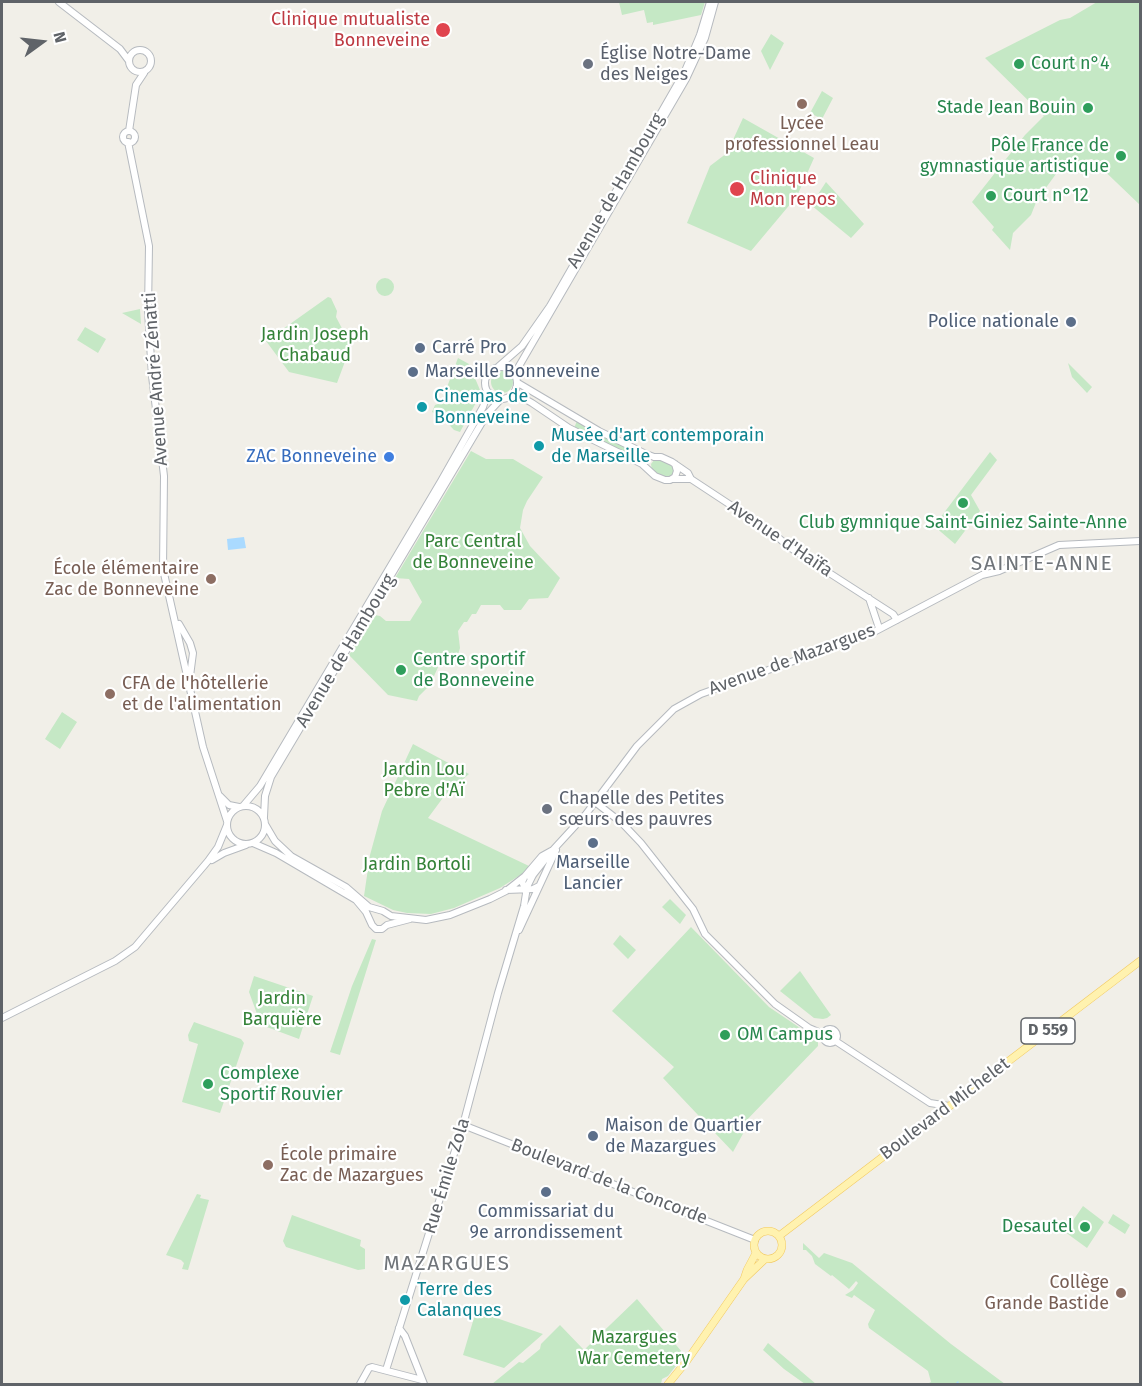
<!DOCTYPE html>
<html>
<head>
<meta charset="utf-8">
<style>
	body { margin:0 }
	#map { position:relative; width:1142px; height:1386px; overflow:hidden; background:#f1efe8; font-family:"Fira Sans",sans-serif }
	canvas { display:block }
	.frame { position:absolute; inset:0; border:3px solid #5f6368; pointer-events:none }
	.north { position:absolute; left:12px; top:12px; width:60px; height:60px; -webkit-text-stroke:4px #fff; paint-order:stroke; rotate:75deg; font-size:16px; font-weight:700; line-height:24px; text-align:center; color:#5f6368 }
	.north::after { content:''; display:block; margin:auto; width:21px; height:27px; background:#5f6368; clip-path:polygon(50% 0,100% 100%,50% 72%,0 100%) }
</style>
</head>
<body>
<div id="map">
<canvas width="1142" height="1386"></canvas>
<div class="frame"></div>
<div class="north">N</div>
</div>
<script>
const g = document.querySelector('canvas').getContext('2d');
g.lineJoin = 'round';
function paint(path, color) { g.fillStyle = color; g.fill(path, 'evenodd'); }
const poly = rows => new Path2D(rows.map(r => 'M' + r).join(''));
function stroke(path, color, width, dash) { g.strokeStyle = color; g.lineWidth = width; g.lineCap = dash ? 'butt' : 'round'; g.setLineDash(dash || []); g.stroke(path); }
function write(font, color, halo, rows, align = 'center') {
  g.font = font + ' "Fira Sans",sans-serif'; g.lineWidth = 4.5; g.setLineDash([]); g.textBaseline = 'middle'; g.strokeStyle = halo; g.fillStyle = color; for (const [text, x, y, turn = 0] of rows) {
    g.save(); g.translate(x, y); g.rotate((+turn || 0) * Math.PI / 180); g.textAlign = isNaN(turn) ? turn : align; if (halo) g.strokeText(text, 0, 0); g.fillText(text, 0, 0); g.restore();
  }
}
paint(poly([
	[602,2,705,2,701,15,653,25,653,22,647,23,644,10,622,15,619,2,601,3],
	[1097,2,1140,2,1140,205,1092,159,1064,163,1037,200,1031,215,1013,233,1010,250,992,230,994,227,972,202,1025,135,1044,116,985,58,1060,20,1070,18],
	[771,34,784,43,770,70,761,51],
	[822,91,833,98,822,119,810,113],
	[743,118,814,158,797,196,751,251,687,223,710,166,727,153],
	[826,182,864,224,851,238,811,205],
	'376 287a9 9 0 1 1 18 0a9 9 0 1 1-18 0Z',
	[328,297,331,298,337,311,336,317,347,338,353,340,337,383,289,372,266,341],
	[140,309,141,324,122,313],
	[85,327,106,339,98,353,77,340],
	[458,358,469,364,480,390,478,399,460,432,454,430,441,416,432,412,435,405,441,403],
	[1068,363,1092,387,1087,393,1072,377],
	'491 382a11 11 0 1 1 22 0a11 11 0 1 1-22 0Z',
	[577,421,648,456,648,458,646,463,644,463,574,428],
	[471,451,486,459,513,459,543,477,527,501,523,510,520,528,530,546,560,578,548,598,529,599,521,610,504,610,500,605,481,605,476,614,472,614,467,622,464,622,458,631,460,648,457,658,443,656,430,685,419,696,417,701,388,695,349,655,375,615,380,616,386,621,410,621,422,602,409,579,395,578],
	[990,452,997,460,971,495,980,511,955,544,934,526],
	[655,459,665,461,672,466,674,469,672,476,664,478,652,471,651,464],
	[62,712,77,722,60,749,45,739],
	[413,744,469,774,445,795,428,818,529,866,525,872,500,888,454,908,431,914,407,913,393,910,364,896,370,855,382,811],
	[670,899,686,915,680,924,662,907],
	[691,927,769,1007,818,1040,818,1046,742,1125,745,1130,733,1152,663,1078,674,1067,612,1011],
	[620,935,636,950,628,959,613,944],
	[372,939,376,940,340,1055,330,1052,352,986],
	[800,971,831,1015,827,1018,823,1019,814,1018,780,991],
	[254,976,313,996,299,1039,264,1026,260,1022,249,992],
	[194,1022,241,1039,244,1043,220,1113,182,1102,198,1044,189,1041,188,1035],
	[197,1194,201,1195,200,1198,209,1200,188,1270,182,1269,184,1263,181,1260,166,1255],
	[1083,1206,1104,1222,1087,1248,1065,1232],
	[1113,1214,1130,1225,1125,1234,1108,1223],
	[292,1215,361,1240,360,1246,365,1249,365,1269,358,1270,286,1247,283,1241],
	[803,1243,819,1258,824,1253,852,1263,951,1344,1005,1384,929,1383,931,1382,928,1371,869,1328,868,1324,875,1310,854,1295,852,1298,845,1295,853,1290,858,1283,856,1281,849,1289,832,1275,831,1276,815,1264,812,1256,806,1250,803,1250],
	[637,1299,682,1352,679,1355,682,1358,668,1376,662,1379,661,1384,492,1384,519,1362,523,1363,540,1349,541,1344,560,1325,584,1350],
	[476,1311,543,1334,504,1368,463,1355],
	[768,1343,816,1384,805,1384,784,1369,763,1350]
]), '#c5e8c5');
paint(poly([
	[244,537,246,548,228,550,227,539]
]), '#aadaff');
stroke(poly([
	[956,1384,958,1382]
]), '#aadaff', 1.5);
const secondary = poly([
	[59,2,120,49,129,61],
	'129 61a11 11 0 1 1 22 0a11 11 0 1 1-22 0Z',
	[129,131,136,85,144,73],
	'123 137a6 6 0 1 1 12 0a6 6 0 1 1-12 0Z',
	[128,142,149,246,148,311,152,376,164,476,163,569,203,747,227,821],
	[499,366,522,346,550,306,685,71,700,35,710,2],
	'485 383a16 16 0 1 1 32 0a16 16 0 1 1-32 0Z',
	[515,373,686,79,705,38,715,2],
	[518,383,599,431,646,454,654,457,661,457,672,462,688,473,691,479,773,533,789,547,893,614,897,620],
	[509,397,525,399,532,403,569,428,642,464,655,476,665,480,670,480,675,477,677,471,675,464],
	[673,479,691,479],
	[869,598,879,628],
	[179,624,190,643,193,653,190,676],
	[220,796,229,805,239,807],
	[595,802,622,823,641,843,693,909,705,934,775,1004,809,1028,823,1034],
	'227 825a19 19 0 1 1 38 0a19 19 0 1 1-38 0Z',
	[243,806,260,786,441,481,483,407,488,392],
	[264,817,265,796,271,777,487,414,501,399],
	[265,824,275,841,291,856,346,887,369,907,383,911,391,916,426,920,450,915,490,899,506,891,525,876,533,875],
	[253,843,276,853,356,900,366,912,372,925,376,929,382,929,387,925,410,919],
	[212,860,224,853,246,845],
	[506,890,533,889,539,886],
	[526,890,522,882,525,876,542,856,551,851],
	[519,930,556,850],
	[2,1018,115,961,135,947,208,861,218,847,227,825],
	'823 1036a7 7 0 1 1 14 0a7 7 0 1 1-14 0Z',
	[834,1040,930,1103,949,1106],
	[463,1125,755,1240],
	[399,1328,405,1336,424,1384],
	[386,1370,463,1125,498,993,524,906,527,887,533,875,552,851,586,814,637,746,674,709,701,694,872,633,982,575,999,571,1059,545,1140,541],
	[360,1384,369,1368,372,1367,422,1380]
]);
const primary = poly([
	'754 1245a14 14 0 1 1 28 0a14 14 0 1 1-28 0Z',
	[779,1236,1140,961],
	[744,1279,747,1270,756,1253],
	[668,1384,686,1362,744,1279,765,1259]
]);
stroke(secondary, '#b6babf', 8);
stroke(primary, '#f2c960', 8);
stroke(secondary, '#fff', 6);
stroke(primary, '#fff2af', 7);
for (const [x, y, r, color] of [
	[443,30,8,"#e0444e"],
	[588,64,6,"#6b7280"],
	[1019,64,6,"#2e9e5b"],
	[802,104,6,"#8d6e63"],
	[1088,108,6,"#2e9e5b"],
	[1121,156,6,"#2e9e5b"],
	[737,189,8,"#e0444e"],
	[991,196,6,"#2e9e5b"],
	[1071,322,6,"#5c6f8a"],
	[420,348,6,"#5c6f8a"],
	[413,372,6,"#5c6f8a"],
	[422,407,6,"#0f9aa8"],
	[539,446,6,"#0f9aa8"],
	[389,457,6,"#3f7fe0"],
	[963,503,6,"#2e9e5b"],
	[211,579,6,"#8d6e63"],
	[401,670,6,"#2e9e5b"],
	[110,694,6,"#8d6e63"],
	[547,809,6,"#6b7280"],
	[593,843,6,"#5c6f8a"],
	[725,1035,6,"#2e9e5b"],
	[208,1084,6,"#2e9e5b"],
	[593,1136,6,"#5c6f8a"],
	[268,1165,6,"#8d6e63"],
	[546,1192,6,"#5c6f8a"],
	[1085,1227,6,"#2e9e5b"],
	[1121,1293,6,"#8d6e63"],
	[405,1300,6,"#0f9aa8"]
]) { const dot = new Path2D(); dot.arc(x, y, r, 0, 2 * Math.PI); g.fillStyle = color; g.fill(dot); stroke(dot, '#fff', 2); }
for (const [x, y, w] of [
	[1048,1031,54]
]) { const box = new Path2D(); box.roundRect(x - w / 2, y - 13, w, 26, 4.5); g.fillStyle = '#fff'; g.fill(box); stroke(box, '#5f6368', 1.5); }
write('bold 16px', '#5f6368', null, [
	["D 559",1048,1031]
]);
write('18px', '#be3a42', '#fff', [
	["Clinique mutualiste",430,20],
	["Bonneveine",430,41],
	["Clinique",750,179,"left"],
	["Mon repos",750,200,"left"]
], 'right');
write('18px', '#5b616d', '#fff', [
	["Église Notre-Dame",600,54],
	["des Neiges",600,75],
	["Chapelle des Petites",559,799],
	["sœurs des pauvres",559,820]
], 'left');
write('18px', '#27864d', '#fff', [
	["Court n°4",1031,64],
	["Stade Jean Bouin",1076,108,"right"],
	["Pôle France de",1109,146,"right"],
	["gymnastique artistique",1109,167,"right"],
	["Court n°12",1003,196],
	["Club gymnique Saint-Giniez Sainte-Anne",963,523,"center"],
	["Centre sportif",413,660],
	["de Bonneveine",413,681],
	["OM Campus",737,1035],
	["Complexe",220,1074],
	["Sportif Rouvier",220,1095],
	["Desautel",1073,1227,"right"]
], 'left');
write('18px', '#785e54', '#fff', [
	["Lycée",802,124,"center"],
	["professionnel Leau",802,145,"center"],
	["École élémentaire",199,569],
	["Zac de Bonneveine",199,590],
	["CFA de l'hôtellerie",122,684,"left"],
	["et de l'alimentation",122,705,"left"],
	["École primaire",280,1155,"left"],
	["Zac de Mazargues",280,1176,"left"],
	["Collège",1109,1283],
	["Grande Bastide",1109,1304]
], 'right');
write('18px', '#5f6368', '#fff', [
	["Avenue de Hambourg",616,191,-60],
	["Avenue André Zénatti",156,379,-94],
	["Avenue d'Haïfa",780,539,34],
	["Avenue de Hambourg",346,651,-59],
	["Avenue de Mazargues",792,660,-20],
	["Boulevard Michelet",945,1109,-37],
	["Rue Émile Zola",447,1176,-73],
	["Boulevard de la Concorde",609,1182,21]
]);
write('18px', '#4e5e75', '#fff', [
	["Police nationale",1059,322,"right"],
	["Carré Pro",432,348],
	["Marseille Bonneveine",425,372],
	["Marseille",593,863,"center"],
	["Lancier",593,884,"center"],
	["Maison de Quartier",605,1126],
	["de Mazargues",605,1147],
	["Commissariat du",546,1212,"center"],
	["9e arrondissement",546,1233,"center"]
], 'left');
write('18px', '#348238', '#fff', [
	["Jardin Joseph",315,335],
	["Chabaud",315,356],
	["Parc Central",473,542],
	["de Bonneveine",473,563],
	["Jardin Lou",424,770],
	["Pebre d'Aï",424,791],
	["Jardin Bortoli",417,865],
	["Jardin",282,999],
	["Barquière",282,1020],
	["Mazargues",634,1338],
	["War Cemetery",634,1359]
]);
write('18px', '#0d838f', '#fff', [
	["Cinemas de",434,397],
	["Bonneveine",434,418],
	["Musée d'art contemporain",551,436],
	["de Marseille",551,457],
	["Terre des",417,1290],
	["Calanques",417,1311]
], 'left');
write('18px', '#366cbe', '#fff', [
	["ZAC Bonneveine",377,457]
], 'right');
g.letterSpacing = '1.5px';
write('21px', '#70757a', '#fff', [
	["SAINTE-ANNE",1042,564],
	["MAZARGUES",447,1264]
]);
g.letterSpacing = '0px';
</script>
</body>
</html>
